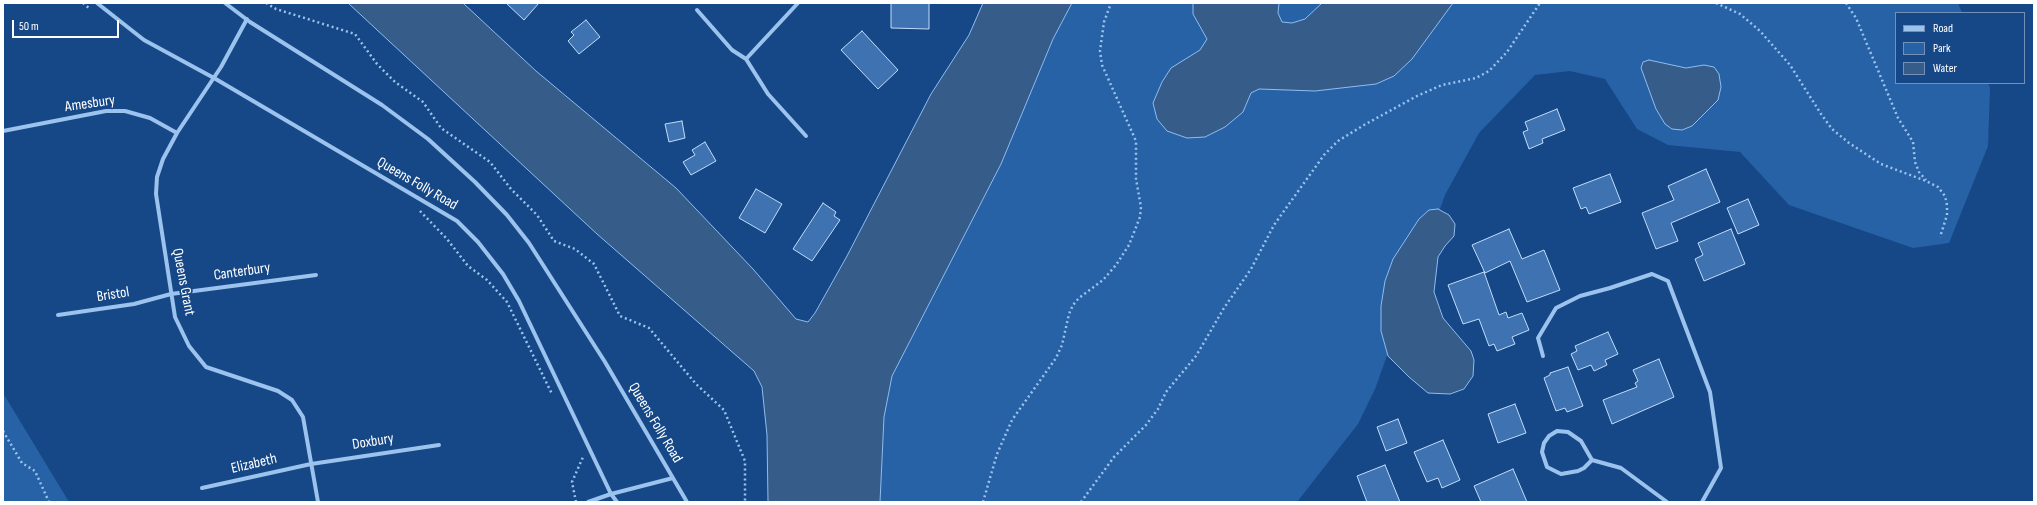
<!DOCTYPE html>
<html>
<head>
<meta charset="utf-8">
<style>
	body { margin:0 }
	#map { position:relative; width:2037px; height:505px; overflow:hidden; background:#164887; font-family:"Sofia Sans Condensed",sans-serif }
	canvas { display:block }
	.frame { position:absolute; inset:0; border:4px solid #fff; pointer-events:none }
	.legend { position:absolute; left:1895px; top:12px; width:130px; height:72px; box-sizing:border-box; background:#164887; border:1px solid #7391b7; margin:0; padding:5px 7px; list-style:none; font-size:12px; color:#fff }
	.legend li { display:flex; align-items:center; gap:8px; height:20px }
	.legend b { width:20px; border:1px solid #7391b7 }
	.scale { position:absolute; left:12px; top:20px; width:107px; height:18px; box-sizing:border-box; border:2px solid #fff; border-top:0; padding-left:5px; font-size:12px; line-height:14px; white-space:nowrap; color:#fff; -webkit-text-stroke:3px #164887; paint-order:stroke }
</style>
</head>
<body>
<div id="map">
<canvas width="2037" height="505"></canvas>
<div class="frame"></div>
<ul class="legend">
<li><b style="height:5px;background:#9cc2ee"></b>Road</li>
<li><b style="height:11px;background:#2862a6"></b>Park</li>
<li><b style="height:11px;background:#365c8a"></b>Water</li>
</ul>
<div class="scale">50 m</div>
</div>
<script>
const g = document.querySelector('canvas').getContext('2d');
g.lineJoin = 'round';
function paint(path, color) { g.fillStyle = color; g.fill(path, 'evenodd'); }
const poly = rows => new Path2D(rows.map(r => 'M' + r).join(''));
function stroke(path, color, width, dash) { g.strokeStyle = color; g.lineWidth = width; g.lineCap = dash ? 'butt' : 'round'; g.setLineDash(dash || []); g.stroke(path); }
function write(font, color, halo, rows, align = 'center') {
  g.font = font + ' "Sofia Sans Condensed",sans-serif'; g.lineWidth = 3.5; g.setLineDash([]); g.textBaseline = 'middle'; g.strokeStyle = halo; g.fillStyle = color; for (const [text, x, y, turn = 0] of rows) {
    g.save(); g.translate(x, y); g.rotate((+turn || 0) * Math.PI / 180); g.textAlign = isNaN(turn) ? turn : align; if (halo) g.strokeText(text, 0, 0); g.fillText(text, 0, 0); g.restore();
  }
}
paint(poly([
	[1072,3,1958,3,1962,13,1896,13,1896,83,1988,83,1990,88,1988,146,1949,243,1913,248,1789,205,1740,152,1668,145,1637,129,1605,79,1570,71,1535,75,1479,133,1445,195,1375,389,1358,424,1297,502,880,502,884,417,892,376,1001,164,1053,39],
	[3,393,69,502,3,502]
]), '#2862a6');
const water = poly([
	[348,3,463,3,536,71,676,188,753,269,796,319,808,322,815,313,847,256,931,94,969,35,983,3,1072,3,1053,39,1001,164,892,376,884,417,880,502,768,502,767,435,762,387,754,371,597,234,348,3],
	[1193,3,1279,3,1278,13,1282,22,1292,23,1305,19,1322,3,1453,3,1412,59,1394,76,1376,84,1315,91,1259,89,1251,93,1243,112,1225,127,1205,137,1187,138,1167,131,1157,119,1153,103,1162,82,1171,68,1200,50,1207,39,1193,14,1193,3],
	[1649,60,1686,68,1704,65,1714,67,1719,74,1721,87,1718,100,1692,126,1682,130,1672,129,1665,124,1656,109,1641,68,1643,62,1649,60],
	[1438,209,1449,215,1455,224,1454,236,1445,246,1438,257,1434,292,1443,318,1471,351,1474,360,1473,376,1464,389,1450,394,1428,393,1409,377,1388,356,1381,331,1381,306,1385,281,1393,259,1419,219,1429,210,1438,209]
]);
paint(water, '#365c8a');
stroke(water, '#8ebdf1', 1);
const building = poly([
	[506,3,539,3,524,20,506,3],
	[891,3,929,3,929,29,891,28,891,3],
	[586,20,600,37,579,54,568,41,574,35,571,32,586,20],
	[862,31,898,70,878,89,841,50,862,31],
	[1557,109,1565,130,1542,139,1543,143,1529,149,1523,132,1528,130,1525,122,1557,109],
	[682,121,685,138,669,142,665,124,682,121],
	[705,142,716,161,691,175,683,162,695,155,692,150,705,142],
	[1706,169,1720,202,1671,223,1678,241,1656,249,1642,213,1674,200,1668,186,1706,169],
	[1610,174,1621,202,1589,214,1586,207,1581,209,1573,188,1610,174],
	[756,189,782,204,765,233,739,218,756,189],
	[1748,199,1759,225,1738,234,1727,208,1748,199],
	[823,203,836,212,834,216,840,220,812,261,793,249,823,203],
	[1509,229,1522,259,1544,250,1560,290,1527,302,1510,261,1485,273,1472,245,1509,229],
	[1731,229,1745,264,1704,281,1695,259,1703,255,1698,243,1731,229],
	[1484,272,1499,315,1506,312,1508,318,1522,313,1529,330,1512,337,1515,344,1497,351,1494,344,1489,346,1479,319,1463,324,1448,285,1484,272],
	[1608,332,1618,354,1605,360,1607,365,1594,371,1591,365,1578,370,1571,354,1577,351,1575,346,1608,332],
	[1659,359,1674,397,1612,424,1603,400,1637,387,1635,383,1638,381,1633,370,1659,359],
	[1568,367,1583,406,1567,412,1565,408,1556,411,1544,378,1550,375,1550,373,1568,367],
	[1515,404,1526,433,1498,443,1488,414,1515,404],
	[1398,419,1407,443,1386,451,1377,427,1398,419],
	[1443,440,1460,480,1442,488,1438,478,1427,482,1414,452,1443,440],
	[1385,465,1400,502,1367,502,1357,476,1385,465],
	[1513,469,1527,502,1481,502,1474,486,1513,469]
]);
paint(building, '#3e72b1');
stroke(building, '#c2dcfa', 1);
stroke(poly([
	[83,3,90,9],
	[266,3,276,9,355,34,377,64,395,82,423,102,441,128,490,162,511,189,537,215,554,241,575,249,594,264,620,316,649,328,696,384,724,410,745,461,745,502],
	[1716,3,1740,14,1760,31,1790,65,1821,114,1832,129,1849,143,1881,164,1926,181,1938,187,1945,196,1947,205,1947,215,1940,237],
	[1846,3,1856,18,1898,118,1913,142,1915,162,1919,172,1926,180],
	[420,211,447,239,468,266,487,280,507,302,552,394],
	[3,431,22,463,35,471,49,502],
	[576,502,572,482,583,457],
	[983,502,997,454,1012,420,1056,358,1062,345,1069,314,1073,305,1079,298,1103,280,1116,265,1129,245,1140,217,1141,207,1136,179,1136,141,1102,65,1100,51,1104,22,1111,3],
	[1081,502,1114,457,1146,425,1158,409,1166,392,1196,356,1224,308,1251,269,1274,225,1324,155,1338,141,1364,125,1417,96,1442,85,1476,78,1489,71,1507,52,1540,3]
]), '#9cc2ee', 2.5, [2, 3]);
stroke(poly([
	[97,3,144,40,214,78,457,221,478,242,503,274,519,301,611,494,617,502],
	[225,3,250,22,382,105,428,139,475,182,507,215,529,243,605,362,687,502],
	[697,10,732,50,746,59,768,94,806,136],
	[247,19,221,67,177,133,163,159,157,177,156,194,175,317,189,346,206,367,278,391,292,400,303,417,318,502],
	[746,59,798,3],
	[3,131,106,111,125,111,150,118,177,133],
	[58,315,134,304,171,294,316,275],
	[1543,356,1538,338,1556,308,1580,296,1610,288,1652,274,1668,281,1710,392,1721,468,1702,502],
	[1557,431,1568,432,1581,441,1592,460,1584,468,1578,471,1561,474,1547,467,1542,452,1544,443,1549,436,1557,431],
	[1592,460,1621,468,1667,502],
	[202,488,311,464,439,445],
	[588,502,611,494,673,478]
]), '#9cc2ee', 4);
write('15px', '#fff', '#164887', [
	["Amesbury",90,104,-8],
	["Queens Folly Road",417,184,30],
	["Canterbury",242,272,-8],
	["Queens Grant",183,282,79],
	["Bristol",113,295,-9],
	["Queens Folly Road",655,423,59],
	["Doxbury",373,442,-9],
	["Elizabeth",254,464,-13]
]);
</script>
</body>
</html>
